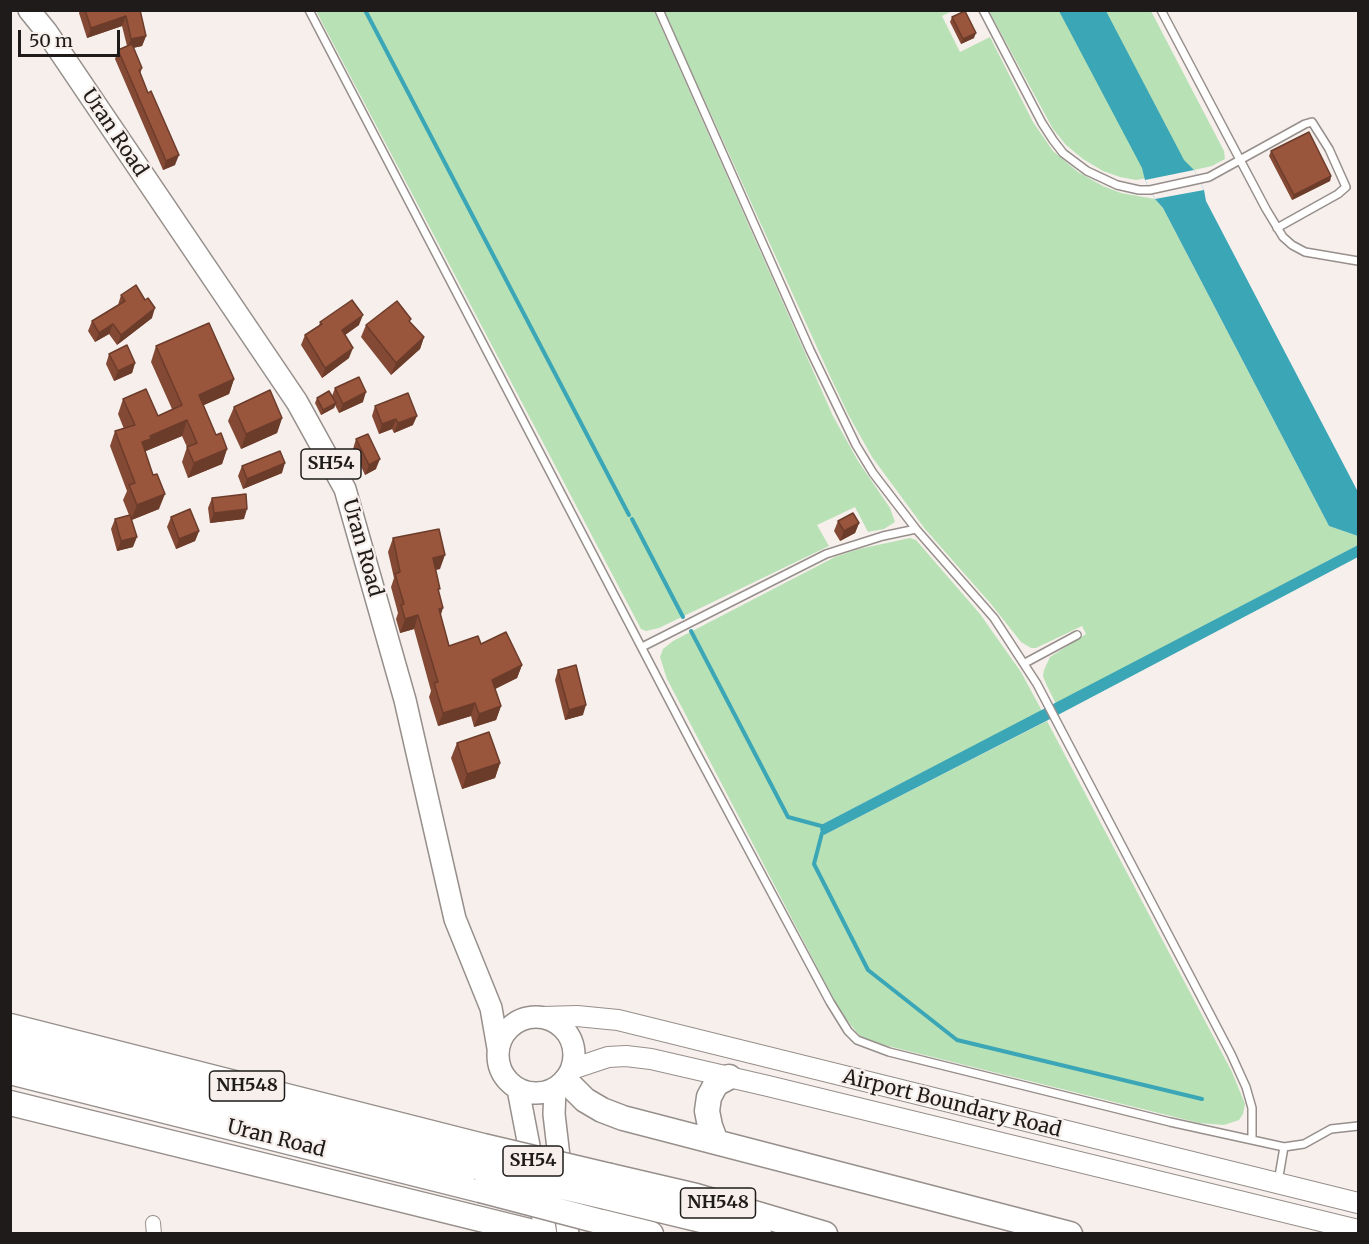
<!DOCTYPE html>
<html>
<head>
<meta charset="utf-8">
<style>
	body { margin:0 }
	#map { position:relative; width:1369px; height:1244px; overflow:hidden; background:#f6efeb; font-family:Merriweather,serif }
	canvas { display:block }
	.frame { position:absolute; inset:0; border:12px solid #1e1b1a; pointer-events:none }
	.scale { position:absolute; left:18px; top:30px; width:102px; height:27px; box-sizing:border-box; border:3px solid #1e1b1a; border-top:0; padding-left:8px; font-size:18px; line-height:21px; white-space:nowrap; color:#1e1b1a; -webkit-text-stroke:4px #f6efeb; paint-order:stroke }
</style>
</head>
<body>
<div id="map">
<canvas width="1369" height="1244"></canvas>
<div class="frame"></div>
<div class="scale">50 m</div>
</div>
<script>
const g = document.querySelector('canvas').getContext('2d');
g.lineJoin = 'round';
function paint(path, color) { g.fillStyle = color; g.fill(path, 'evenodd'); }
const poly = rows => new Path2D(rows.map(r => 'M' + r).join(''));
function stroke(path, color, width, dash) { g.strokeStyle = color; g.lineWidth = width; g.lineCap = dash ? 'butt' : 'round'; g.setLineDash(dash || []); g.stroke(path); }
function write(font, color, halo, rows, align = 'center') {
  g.font = font + ' Merriweather,serif'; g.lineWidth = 4.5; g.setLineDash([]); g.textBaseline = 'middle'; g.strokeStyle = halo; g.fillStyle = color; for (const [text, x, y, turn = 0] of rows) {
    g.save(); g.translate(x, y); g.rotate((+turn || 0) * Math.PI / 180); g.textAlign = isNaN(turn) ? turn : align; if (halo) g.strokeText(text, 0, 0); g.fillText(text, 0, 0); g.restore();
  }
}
paint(poly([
	[316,11,654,11,833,416,858,461,890,508,895,522,884,529,868,532,855,507,817,525,829,546,659,628,646,631,641,629],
	[664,11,952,11,942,16,960,52,990,37,1033,122,1053,151,1078,172,1103,186,1121,193,1155,199,1163,208,1329,526,1358,536,1358,545,1056,704,1046,684,1043,676,1044,670,1050,657,1086,634,1082,626,1036,648,1031,648,1021,642,991,604,925,529,872,457,849,416,830,376],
	[989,11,1151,11,1224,151,1225,159,1212,166,1194,170,1136,180,1120,177,1103,171,1083,159,1066,145,1053,129],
	[910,538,916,540,980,614,1021,672,1042,711,821,825,820,830,824,835,1047,721,1232,1072,1245,1104,1243,1114,1239,1120,1224,1125,1199,1123,872,1042,860,1036,841,1013,667,679,660,657,663,649,673,641,835,557,859,549]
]), '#b9e1b6');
paint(poly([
	[1059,11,1106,11,1184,160,1194,170,1204,190,1206,201,1358,492,1358,536,1329,526,1163,208,1155,199,1145,180,1142,168],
	[1358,545,1358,557,1054,717,824,835,820,830,821,825]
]), '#3aa6b6');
paint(poly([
	[1194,170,1204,190,1155,199,1145,180]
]), '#f6efeb');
stroke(poly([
	[365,10,629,515],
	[632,519,683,617],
	[691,631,788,817,825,827],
	[826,830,822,833,814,864,868,970,957,1040,1202,1099]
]), '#3aa6b6', 4);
const lane = poly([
	[309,10,694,748,830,1002,848,1031,857,1040,889,1052,1170,1122,1284,1147,1304,1144,1331,1129,1358,1126],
	[659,10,810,350,856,445,873,473,916,529,994,618,1037,684,1231,1054,1246,1087,1252,1108,1252,1140],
	[983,10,1042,123,1053,140,1063,153,1087,171,1117,185,1139,190,1150,190,1209,177,1305,124,1312,122,1329,149,1346,187,1338,194,1277,228],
	[1161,10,1266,209,1283,237,1292,245,1305,252,1358,261],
	[642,647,826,554,883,536,916,529],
	[1025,663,1077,635],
	[1278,1182,1284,1147]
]);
const street = poly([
	[153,1223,154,1234]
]);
const secondary = poly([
	[543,1017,577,1016,618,1020,1358,1203],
	[572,1069,608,1057,626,1056,651,1059,768,1086,1358,1230]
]);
const primary = poly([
	[29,10,46,31,297,402,345,489,405,700,455,919,491,1008,498,1048],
	'498 1055a38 38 0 1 1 76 0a38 38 0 1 1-76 0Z',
	[518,1089,546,1234],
	[555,1089,554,1114,568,1234]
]);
const highway = poly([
	[10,1026,483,1146],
	[10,1051,477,1167],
	[10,1072,480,1190],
	[566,1081,585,1100,602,1110,623,1118,1070,1234],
	[10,1103,541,1234],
	[716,1142,710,1126,707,1111,709,1097,716,1084,729,1077],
	[610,1176,696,1196,825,1234],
	[606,1197,759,1234],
	[598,1221,651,1234]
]);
stroke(lane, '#968f8b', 10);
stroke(street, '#968f8b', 16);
stroke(secondary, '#968f8b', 22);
stroke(primary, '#968f8b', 24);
stroke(highway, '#968f8b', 27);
stroke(lane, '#fff', 7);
stroke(street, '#fff', 14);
stroke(secondary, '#fff', 20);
stroke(primary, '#fff', 21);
stroke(highway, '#fff', 24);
const highwayBridge = poly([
	[483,1146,610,1176],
	[477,1167,606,1197],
	[480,1190,598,1221]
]);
stroke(highwayBridge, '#968f8b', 27, []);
stroke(highwayBridge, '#fff', 24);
paint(poly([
	[80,10,140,10,146,36,142,46,133,48,142,68,140,74,175,165,163,170,115,59,118,50,127,46,122,26,87,38,79,13],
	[952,17,974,38,961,44,950,22],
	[1271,151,1331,176,1330,181,1292,200,1269,156],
	[121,295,152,318,117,345,109,334,95,342,88,331,92,321,118,305],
	[320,322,359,325,345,335,349,358,322,378,301,345,305,335,319,326],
	[410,322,424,337,420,349,391,375,361,337,366,325],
	[156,346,234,379,229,394,203,405,216,435,227,449,222,464,188,478,182,462,187,447,182,436,146,451,145,453,159,509,132,520,133,547,117,551,111,529,115,519,129,515,123,500,127,491,110,446,115,431,124,429,118,414,123,399,158,416,172,409,151,362],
	[109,354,135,363,132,373,114,381,106,364],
	[335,388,363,402,339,413,335,405,334,408,321,415,315,403,317,398,332,396],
	[375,406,413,425,394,433,392,429,379,434,372,416],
	[234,407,282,418,277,433,241,449,228,421],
	[356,439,376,469,365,475,353,449],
	[242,466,282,473,243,489,238,476],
	[212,498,244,519,210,523,208,508],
	[171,517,199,531,195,541,176,549,167,527],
	[838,521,859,523,855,533,840,541,834,531],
	[393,538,440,569,435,570,439,592,440,616,449,646,481,644,522,665,517,678,495,689,501,706,496,720,474,727,471,716,438,726,429,697,431,691,414,629,400,633,396,619,398,613,391,587,394,578,388,552],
	[558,670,583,715,565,720,555,680],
	[457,743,500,763,495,778,462,789,451,758]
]), '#844934');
paint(poly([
	[126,16,122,26,87,38,91,28],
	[976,33,974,38,961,44,963,39],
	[146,36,142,46,127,49,131,39],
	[179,155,175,165,163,170,166,161],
	[1331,176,1330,181,1292,200,1294,195],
	[155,308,152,318,117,345,121,335],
	[363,315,359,325,338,340,342,330],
	[113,324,109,334,95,342,99,333],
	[424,337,420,349,391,375,396,363],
	[353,348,349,358,322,378,325,368],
	[135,363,132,373,114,381,118,371],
	[234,379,229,394,193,410,199,395],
	[366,392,363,402,339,413,343,404],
	[336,403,334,408,321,415,323,410],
	[417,416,413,425,394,433,398,423],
	[282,418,277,433,241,449,246,434],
	[396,419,392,429,379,434,382,424],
	[187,420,182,436,146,451,145,455,142,442,150,436],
	[227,449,222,464,188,478,194,463],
	[380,459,376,469,365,475,369,465],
	[285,463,282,473,243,489,247,479],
	[165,494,159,509,131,520,137,505],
	[247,509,244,519,210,523,214,513],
	[859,523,855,533,840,541,844,531],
	[199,531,195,541,176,549,179,539],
	[137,537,133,547,117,551,121,541],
	[445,555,440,569,428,571,433,558],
	[443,608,439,621,439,609],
	[418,615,414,629,400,633,405,619],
	[522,665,517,678,487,693,492,680],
	[475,703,471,716,438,726,443,713],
	[586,705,583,715,565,720,569,710],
	[501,706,496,720,474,727,479,714],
	[500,763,495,778,462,789,467,774]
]), '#6c3c2b');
const building = poly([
	[85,10,140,10,146,36,131,39,126,16,91,28,85,10],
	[965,11,976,33,963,39,952,17,965,11],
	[132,44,142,68,139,70,148,93,151,91,179,155,166,161,118,50,132,44],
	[1309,132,1331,176,1294,195,1271,151,1309,132],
	[136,285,145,300,148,298,155,308,121,335,113,324,99,333,92,321,125,301,121,295,136,285],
	[352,300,363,315,342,330,353,348,325,368,305,335,322,324,320,322,352,300],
	[397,301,411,319,409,321,424,337,396,363,366,325,397,301],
	[209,323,234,379,199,395,216,435,221,433,227,449,194,463,187,447,197,443,187,420,150,436,151,439,142,442,153,475,157,474,165,494,137,505,129,485,135,483,115,431,135,425,123,399,146,389,158,416,182,405,156,346,209,323],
	[127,345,135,363,118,371,109,354,127,345],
	[359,377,366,392,343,404,335,388,359,377],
	[270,390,282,418,246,434,234,407,270,390],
	[329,391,336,403,323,410,317,398,329,391],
	[408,393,417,416,398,423,396,419,382,424,375,406,408,393],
	[368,434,380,459,369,465,356,439,368,434],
	[280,451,285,463,247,479,242,466,280,451],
	[246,494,247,509,214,513,212,498,246,494],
	[190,509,199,531,179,539,171,517,190,509],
	[853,513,859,523,844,531,838,521,853,513],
	[130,515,137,537,121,541,115,519,130,515],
	[439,529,445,555,433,558,440,589,438,589,443,608,439,609,449,646,478,636,481,644,506,632,522,665,492,680,501,706,479,714,475,703,443,713,434,683,438,682,418,615,405,619,401,605,404,604,395,574,400,572,393,538,439,529],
	[576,665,586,705,569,710,558,670,576,665],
	[489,732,500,763,467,774,457,743,489,732]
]);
paint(building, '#9a553d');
stroke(building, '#6c3c2b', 1.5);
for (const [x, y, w] of [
	[331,464,60],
	[247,1086,75],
	[533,1161,60],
	[718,1203,75]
]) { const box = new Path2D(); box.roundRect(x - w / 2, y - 15, w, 30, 4.5); g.fillStyle = '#f6efeb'; g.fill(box); stroke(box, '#1e1b1a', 1.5); }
write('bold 18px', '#1e1b1a', null, [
	["SH54",331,464],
	["NH548",247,1086],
	["SH54",533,1161],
	["NH548",718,1203]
]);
write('20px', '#1e1b1a', '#f6efeb', [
	["Uran Road",114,133,56],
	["Uran Road",362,548,74],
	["Airport Boundary Road",952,1104,14],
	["Uran Road",276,1139,14]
]);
</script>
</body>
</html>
